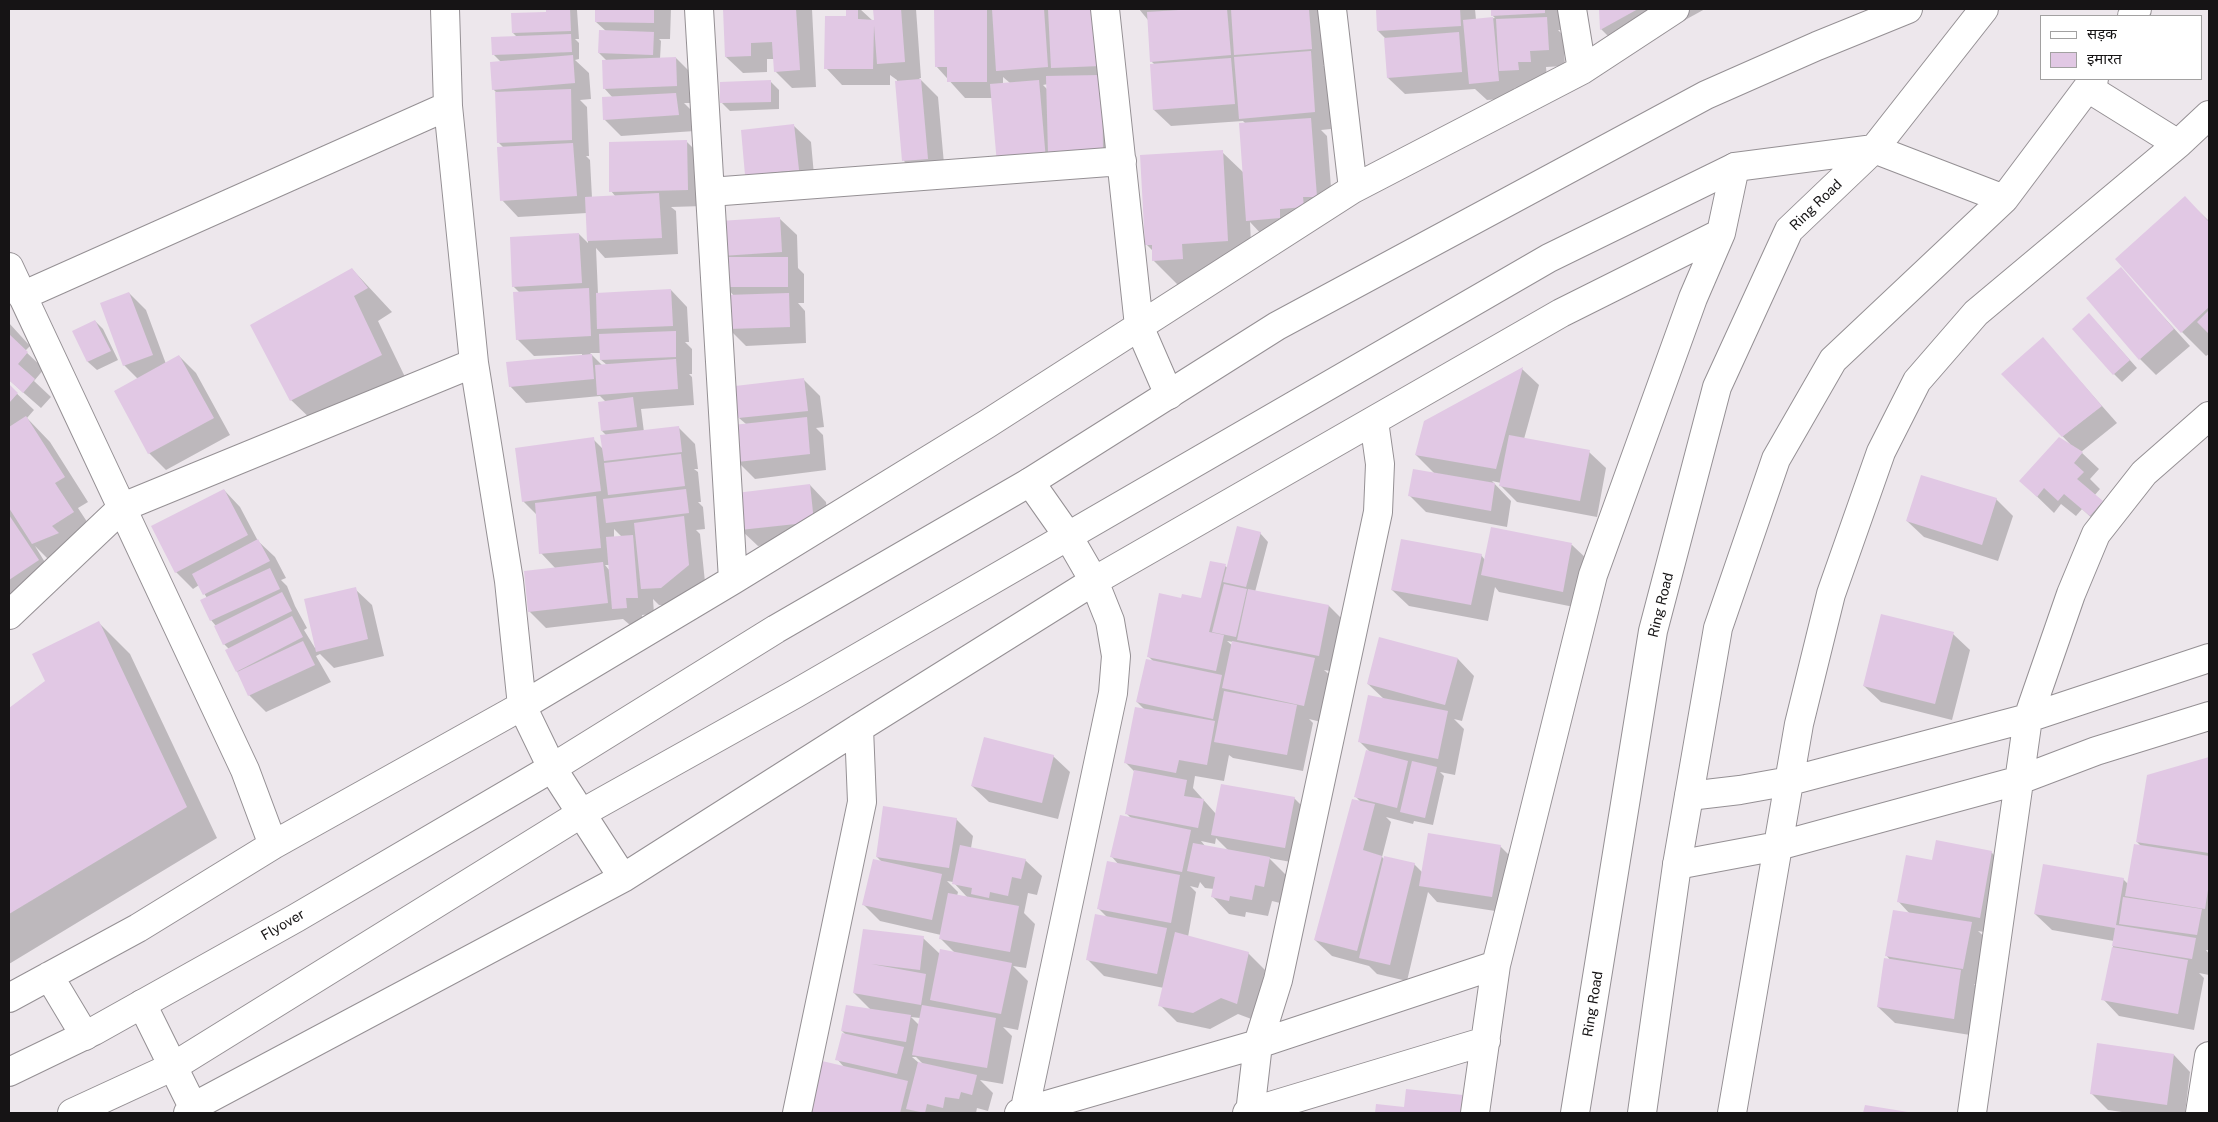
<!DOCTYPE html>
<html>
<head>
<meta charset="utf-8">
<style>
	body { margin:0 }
	#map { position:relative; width:2218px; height:1122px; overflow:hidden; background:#ede7ec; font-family:"Public Sans","Noto Sans Devanagari",sans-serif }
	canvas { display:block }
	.frame { position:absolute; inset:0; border:10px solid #161415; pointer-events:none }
	.legend { position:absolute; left:2040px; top:15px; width:162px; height:65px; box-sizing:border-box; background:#fff; border:1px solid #a2a1a1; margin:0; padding:6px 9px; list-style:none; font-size:15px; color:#161415 }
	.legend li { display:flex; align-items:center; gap:10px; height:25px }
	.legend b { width:25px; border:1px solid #a2a1a1 }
</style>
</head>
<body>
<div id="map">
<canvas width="2218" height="1122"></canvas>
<div class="frame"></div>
<ul class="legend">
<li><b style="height:6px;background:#fff"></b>सड़क</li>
<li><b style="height:14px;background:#e1c8e4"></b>इमारत</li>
</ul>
</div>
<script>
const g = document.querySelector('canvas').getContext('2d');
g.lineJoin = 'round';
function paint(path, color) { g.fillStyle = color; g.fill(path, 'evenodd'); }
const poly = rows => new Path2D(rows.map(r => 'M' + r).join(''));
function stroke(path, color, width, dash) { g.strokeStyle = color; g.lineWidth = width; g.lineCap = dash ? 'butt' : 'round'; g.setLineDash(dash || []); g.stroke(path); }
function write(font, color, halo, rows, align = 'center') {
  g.font = font + ' "Public Sans",sans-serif'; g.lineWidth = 4; g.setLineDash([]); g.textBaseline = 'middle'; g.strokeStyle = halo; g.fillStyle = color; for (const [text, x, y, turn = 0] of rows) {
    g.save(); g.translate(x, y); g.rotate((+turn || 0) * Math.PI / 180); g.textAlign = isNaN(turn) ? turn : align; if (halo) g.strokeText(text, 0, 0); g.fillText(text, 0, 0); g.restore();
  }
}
paint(poly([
	[547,9,577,10,579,39,575,39,579,43,579,59,575,60,589,73,591,99,580,100,587,107,589,156,586,156,590,160,592,198,616,197,611,191,686,141,703,158,704,206,671,207,676,211,678,254,605,258,596,248,598,294,671,290,687,307,689,342,685,342,692,349,692,374,689,374,692,377,694,405,641,409,644,432,678,427,695,444,698,469,694,469,698,472,701,502,698,502,703,507,705,529,696,530,700,534,705,582,678,605,659,605,653,599,654,614,642,615,643,625,630,625,623,619,546,628,529,611,556,569,541,553,537,515,523,501,593,439,603,449,607,436,602,431,606,402,600,396,526,403,510,386,582,356,582,354,534,356,517,339,520,293,513,286,579,234,588,243,587,213,518,217,502,200,504,148,498,142,496,92,493,89,501,62,493,54,517,37,513,33,547,13],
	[590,353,601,353,601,360,607,365,602,365],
	[614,529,622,537,614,538],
	[605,565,610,565,610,571],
	[597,9,671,9,670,39,659,39,661,41,660,59,676,58,693,75,693,103,684,103,692,111,695,131,621,136,604,119,613,98,604,88,607,61,599,53,606,31,596,22],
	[724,9,812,9,816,87,792,88,775,71,774,59,767,59,767,72,743,73,726,57],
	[847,9,860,9,873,21,875,21,875,9,916,9,921,78,919,78,938,97,945,175,920,177,904,161,897,80,890,75,890,85,842,85,826,68,847,17],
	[936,9,1113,9,1119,168,1062,176,992,98,965,98,936,66],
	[1003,77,1010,83,1003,84],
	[1048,84,1048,90,1043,85],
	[1139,9,1332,9,1328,65,1323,65,1327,69,1331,129,1321,130,1327,136,1333,213,1264,237,1250,222,1252,265,1206,283,1178,285,1153,260,1153,251,1147,245,1222,152,1244,173,1246,124,1243,121,1171,126,1154,110,1155,65,1151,61,1148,20],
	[1377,9,1475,9,1476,20,1495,18,1492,15,1492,9,1560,9,1561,30,1558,30,1563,35,1565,66,1546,67,1547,78,1534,78,1535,86,1514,88,1515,98,1487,100,1475,89,1405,94,1388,78,1385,38,1378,31],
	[1600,9,1705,9,1625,53,1601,29],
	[771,82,779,90,779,109,730,111,722,103],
	[794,126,811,142,815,186,763,191,746,174],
	[2185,198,2209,221,2209,354,2206,356,2182,332],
	[780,219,797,235,798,268,804,274,804,303,798,303,805,311,806,343,746,346,729,329,734,296,726,287,723,255],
	[352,269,392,312,378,321,406,379,316,424,291,400],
	[2120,269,2190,346,2156,375,2140,359],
	[129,293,146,310,166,364,179,356,196,373,230,435,166,470,149,453,138,379,124,365],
	[95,321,103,329,118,360,97,370,88,362,74,332],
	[9,323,30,346,25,351,44,369,34,381,51,397,41,408,9,380],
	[2097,323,2137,368,2122,382,2114,374],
	[2043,339,2117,423,2081,452,2099,469,2090,479,2100,489,2094,496,2119,519,2107,532,2082,509,2076,516,2061,504,2054,513,2021,481,2070,444,2003,374],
	[1522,369,1539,385,1524,439,1589,452,1606,468,1597,517,1517,502,1500,485,1501,483,1492,481,1511,501,1507,527,1426,512,1409,495,1435,474,1416,455],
	[804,380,820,396,824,427,816,428,823,435,826,470,755,479,738,462,746,424,739,418],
	[9,386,34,410,27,418,50,442,88,502,78,508,97,537,57,568,35,546,54,577,18,601,9,592],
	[810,485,826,502,830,538,758,546,741,530],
	[224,490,240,507,258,541,275,557,286,578,281,580,287,586,295,606,307,628,304,630,315,648,355,589,372,605,384,656,334,668,320,654,316,656,331,682,266,712,249,695,227,651,229,649,224,644,216,626,211,620,207,598,199,585,193,589,176,572],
	[1996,499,2013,516,1998,561,1924,537,1907,521],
	[1492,529,1572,545,1589,561,1579,608,1499,592,1495,587,1488,621,1409,606,1392,590,1481,555,1485,560],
	[1260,533,1268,542,1255,592,1329,606,1346,623,1335,672,1324,670,1331,676,1321,722,1309,719,1313,723,1303,771,1233,758,1229,755,1224,781,1195,776,1193,788,1216,814,1294,798,1311,815,1302,864,1269,858,1286,875,1280,903,1272,901,1268,916,1246,912,1245,917,1229,914,1213,897,1214,889,1205,888,1200,882,1198,888,1190,886,1196,892,1188,937,1248,953,1265,970,1254,1020,1238,1014,1210,1029,1177,1022,1160,1005,1164,988,1104,976,1087,959,1108,918,1099,909,1119,865,1112,857,1132,819,1126,813,1135,772,1126,763,1145,710,1137,702,1154,662,1148,656,1181,599,1202,599,1225,566,1228,568],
	[1227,641,1233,642,1233,646],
	[1216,838,1229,851,1206,847,1201,841,1215,844],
	[99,623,130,654,217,838,9,964,9,709,47,682],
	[1953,634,1970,650,1952,720,1881,702,1864,686],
	[1380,639,1458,659,1474,676,1462,721,1454,719,1464,729,1455,775,1440,772,1444,776,1433,825,1414,821,1413,824,1386,817,1391,822,1382,857,1385,860,1414,864,1423,873,1500,846,1517,863,1508,913,1437,902,1428,892,1407,981,1377,974,1369,966,1332,956,1315,940,1361,802,1355,796,1371,753,1359,741,1384,699,1368,684],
	[1053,756,1070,772,1058,819,989,802,972,786],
	[2209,759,2209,950,2206,950,2209,954,2209,975,2199,973,2204,978,2194,1030,2119,1016,2103,999,2114,941,2052,930,2035,914,2123,879,2128,884,2142,847,2137,842,2148,776],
	[956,819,973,836,971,848,1025,860,1042,876,1037,895,1028,893,1024,913,1035,924,1026,968,1013,966,1028,981,1018,1030,1003,1027,1012,1036,1003,1084,980,1080,993,1093,988,1111,977,1108,976,1113,811,1113,844,1067,837,1059,846,1035,842,1031,871,1010,854,993,864,930,923,938,940,954,955,953,941,939,941,935,880,921,864,905,883,863,877,857],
	[947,881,953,882,968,898,957,896,958,892],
	[911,1017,920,1018,919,1025],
	[912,1057,916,1057,924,1065,919,1063],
	[1991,852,2008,869,1996,934,1978,931,1988,940,1980,985,1974,984,1977,988,1970,1035,1895,1023,1878,1007,1891,961,1886,955,1910,914,1898,901,1933,861],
	[2174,1055,2190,1072,2185,1113,2129,1113,2108,1110,2092,1094],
	[1462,1097,1479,1113,1376,1113,1377,1105,1405,1108]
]), '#0003');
paint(poly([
	[546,9,570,9,571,31,512,33,511,13,546,12],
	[595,9,654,9,654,23,595,22],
	[723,9,796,9,800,70,774,72,772,42,751,43,751,56,725,57],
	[846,9,858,9,858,19,874,20,873,9,901,9,905,62,877,64,874,25,873,69,824,69,825,16,846,16],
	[934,9,987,9,987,82,947,82,947,67,935,67],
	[992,9,1044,9,1048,67,996,71],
	[1048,9,1098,9,1100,66,1051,68],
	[1195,9,1227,9,1231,55,1150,62,1147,12],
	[1231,9,1309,9,1312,49,1234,55],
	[1376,9,1460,9,1461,26,1377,31],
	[1491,9,1545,9,1545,13,1491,16],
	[1599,9,1638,9,1600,30],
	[1493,17,1499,81,1469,84,1463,20],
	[1547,17,1549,50,1530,51,1531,62,1518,62,1519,70,1499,71,1496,19],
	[599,30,654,32,653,55,598,53],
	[1459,32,1462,72,1387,78,1384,38],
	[571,34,572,52,492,55,491,37],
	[1311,51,1315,112,1239,119,1234,57],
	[573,55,575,83,492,90,490,62],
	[676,57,677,86,603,89,602,60],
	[1231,58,1235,104,1153,110,1150,64],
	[1102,75,1103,151,1048,153,1046,76],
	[921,79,928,159,902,161,895,81],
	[771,80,771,102,720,103,720,82],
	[1039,80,1046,160,997,164,990,84],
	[571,89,572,140,497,143,495,92],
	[676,93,679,115,603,120,602,97],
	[1311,118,1317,197,1303,197,1304,207,1280,209,1280,218,1246,221,1239,123],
	[794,124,799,170,745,175,741,130],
	[687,140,688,190,609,192,609,142],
	[573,143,577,196,500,201,497,147],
	[1223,150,1228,241,1182,244,1183,259,1152,261,1152,245,1145,245,1140,155],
	[659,193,662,238,587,241,585,197],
	[2185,196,2209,222,2209,307,2181,333,2115,259],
	[780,217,782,252,721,256,720,221],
	[579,233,582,283,512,287,510,237],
	[724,257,788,257,788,287,724,287],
	[2121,267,2174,329,2139,360,2086,298],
	[352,268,368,288,354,296,382,355,290,401,250,325],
	[589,288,591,336,516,340,513,292],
	[671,289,673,326,597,329,596,293],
	[129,292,153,355,123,366,100,303],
	[789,293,790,327,728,329,727,295],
	[2209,310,2209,334,2197,322],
	[2089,313,2130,360,2113,375,2072,329],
	[95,320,111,351,87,362,72,331],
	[676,331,676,357,600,360,599,334],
	[9,334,28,352,18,364,35,379,23,393,9,380],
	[2043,337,2102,406,2062,437,2001,374],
	[592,354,594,379,509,387,506,362],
	[179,355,214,418,148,454,114,391],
	[676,359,678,389,597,395,595,365],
	[1523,367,1496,469,1415,455,1424,421],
	[804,378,808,411,738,418,735,386],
	[9,384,18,393,9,403],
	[633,397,637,427,601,431,598,402],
	[26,416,65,477,55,483,74,512,52,526,59,533,32,544,9,508,9,427],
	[807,417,810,454,737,462,733,425],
	[679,426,682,452,604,461,600,435],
	[1509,435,1590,450,1580,501,1499,486],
	[594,437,601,491,522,502,515,448],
	[2059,437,2083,452,2074,463,2084,472,2077,479,2103,501,2090,516,2064,494,2058,501,2044,488,2037,497,2019,481],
	[681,454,685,486,608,495,604,463],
	[1413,469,1495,483,1491,511,1408,496],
	[1921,475,1997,498,1982,545,1906,521],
	[810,484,814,522,740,530,736,493],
	[224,489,248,535,175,573,151,526],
	[686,489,689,513,606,523,603,499],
	[596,496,601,548,539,554,535,503],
	[9,515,39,560,9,580],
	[684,516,689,565,661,588,641,589,634,523],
	[1237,526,1261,532,1246,587,1223,582],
	[1491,527,1572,543,1563,592,1481,575],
	[633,535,638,598,626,598,627,608,612,609,606,537],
	[258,539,270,561,203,595,192,574],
	[1401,539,1482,554,1471,605,1391,590],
	[1210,561,1226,564,1209,632,1224,635,1216,671,1147,657,1159,593,1181,598,1182,594,1201,598],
	[603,562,608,603,528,612,524,571],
	[270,568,280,589,210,621,200,600],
	[1224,584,1247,589,1236,637,1212,632],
	[356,587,368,639,316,652,304,599],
	[1248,589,1329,605,1319,656,1237,640],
	[282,592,292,611,223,645,214,626],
	[1881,614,1954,632,1935,704,1863,686],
	[292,616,303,637,236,672,225,650],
	[99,621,187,807,9,914,9,708,45,681,32,654],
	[1379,637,1458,658,1445,705,1367,684],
	[303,641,315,665,248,696,237,672],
	[1232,641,1315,658,1304,706,1222,688],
	[1146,659,1222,675,1213,719,1136,702],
	[1224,691,1297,705,1287,755,1214,742],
	[1368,695,1448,711,1438,759,1358,742],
	[1135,707,1215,721,1207,765,1179,760,1176,773,1124,763],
	[984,737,1054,755,1042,803,971,786],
	[1366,750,1408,761,1397,808,1354,797],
	[2209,757,2209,853,2136,842,2147,775],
	[1412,761,1437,767,1425,818,1400,812],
	[1134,770,1187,780,1184,796,1204,799,1198,828,1125,814],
	[1221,784,1295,797,1285,848,1211,835],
	[1352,799,1375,804,1363,850,1382,856,1357,951,1314,940],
	[883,806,957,818,949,868,876,857],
	[1120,815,1191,830,1182,872,1110,857],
	[1428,833,1501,845,1492,897,1419,886],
	[1936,840,1992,851,1980,918,1897,902,1906,855,1932,860],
	[1193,843,1270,857,1264,887,1255,885,1252,900,1230,896,1229,901,1211,897,1215,877,1187,871],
	[2134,844,2209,856,2209,883,2205,909,2125,896],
	[960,845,1026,859,1021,879,1012,877,1008,896,990,892,989,898,971,894,972,888,952,884],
	[1384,856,1415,863,1390,965,1359,958],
	[873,859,942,874,932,920,862,905],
	[1107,861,1180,875,1171,923,1097,909],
	[2043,864,2124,878,2116,925,2196,938,2192,959,2112,946,2115,928,2034,914],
	[948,893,1019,906,1010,952,939,939],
	[2123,897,2202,909,2197,935,2119,924],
	[1893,910,1972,922,1963,969,1885,956],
	[1095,914,1167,928,1157,974,1086,960],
	[863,929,924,936,920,970,871,964,926,974,921,1005,853,993],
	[1175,932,1249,952,1237,1004,1221,998,1193,1013,1158,1006],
	[2112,947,2188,960,2178,1014,2101,1000],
	[940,949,1012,963,1001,1014,930,1000],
	[1884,958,1961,970,1954,1019,1877,1007],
	[846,1005,911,1015,906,1042,841,1031],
	[922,1005,996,1018,987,1068,912,1055],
	[842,1033,904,1047,897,1074,835,1060],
	[2097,1043,2174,1054,2167,1105,2090,1094],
	[822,1061,908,1081,900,1113,810,1113],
	[918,1062,977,1075,972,1095,961,1092,959,1099,945,1097,943,1108,927,1104,925,1113,906,1109],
	[1406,1089,1463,1095,1461,1113,1375,1113,1376,1104,1404,1107],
	[1865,1105,1908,1112,1908,1113,1863,1113]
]), '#e1c8e4');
const minor = poly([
	[445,9,448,106,474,363,509,581,522,706,552,768,623,878],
	[699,9,733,580],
	[1105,9,1139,326,1169,395],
	[1332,9,1353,189],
	[1572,9,1582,70],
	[2178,144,2209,115],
	[710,192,1122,161],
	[9,267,245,770,273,845],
	[22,296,448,106],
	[9,615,123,507,474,363],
	[1689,796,1740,790,1790,781,2028,718,2209,658],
	[1677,865,1778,846,2017,781,2096,751,2209,716],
	[49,976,85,1036],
	[9,998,138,928,273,845,522,706,733,580,987,424,1353,189,1582,70,1675,9],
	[195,1113,193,1107,623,878,859,728,1094,581,1561,313,1721,233,1735,167],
	[797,1113,862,802,859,728],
	[1019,1113,1258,1044,1496,965],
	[1024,1113,1113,693,1116,656,1110,621,1094,581,1068,536,1030,482],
	[1247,1113,1486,1041],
	[1250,1113,1258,1044,1278,980,1378,512,1380,464,1374,421],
	[1475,1113,1496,965,1593,575,1693,298,1721,233],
	[1732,1113,1799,724,1831,594,1881,452,1917,381,1976,313,2178,144,2088,88],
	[1972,1113,2028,718,2071,594,2096,534,2144,473,2209,416],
	[2200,1113,2209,1056]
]);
const tertiary = poly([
	[142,1004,193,1107,188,1113]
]);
const secondary = poly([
	[2132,16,2137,9],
	[9,1072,94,1031,296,918,552,768,776,629,1030,482,1277,326,1706,95,1817,46,1908,9],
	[72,1113,174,1066,582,813,795,694,1549,258,1735,167,1874,149,2004,199,2094,79],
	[1575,1113,1653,631,1717,387,1789,230,1874,149,1984,9],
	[1642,1113,1677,865,1718,628,1776,459,1833,360,2004,199]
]);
stroke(minor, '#959094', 30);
stroke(tertiary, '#959094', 30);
stroke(secondary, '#959094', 30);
stroke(minor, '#fff', 28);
stroke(tertiary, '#fff', 28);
stroke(secondary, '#fff', 28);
write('14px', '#161415', '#fff', [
	["Ring Road",1816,205,-44],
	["Ring Road",1661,605,-76],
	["Flyover",283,925,-30],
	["Ring Road",1593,1004,-81]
]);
</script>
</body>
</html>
